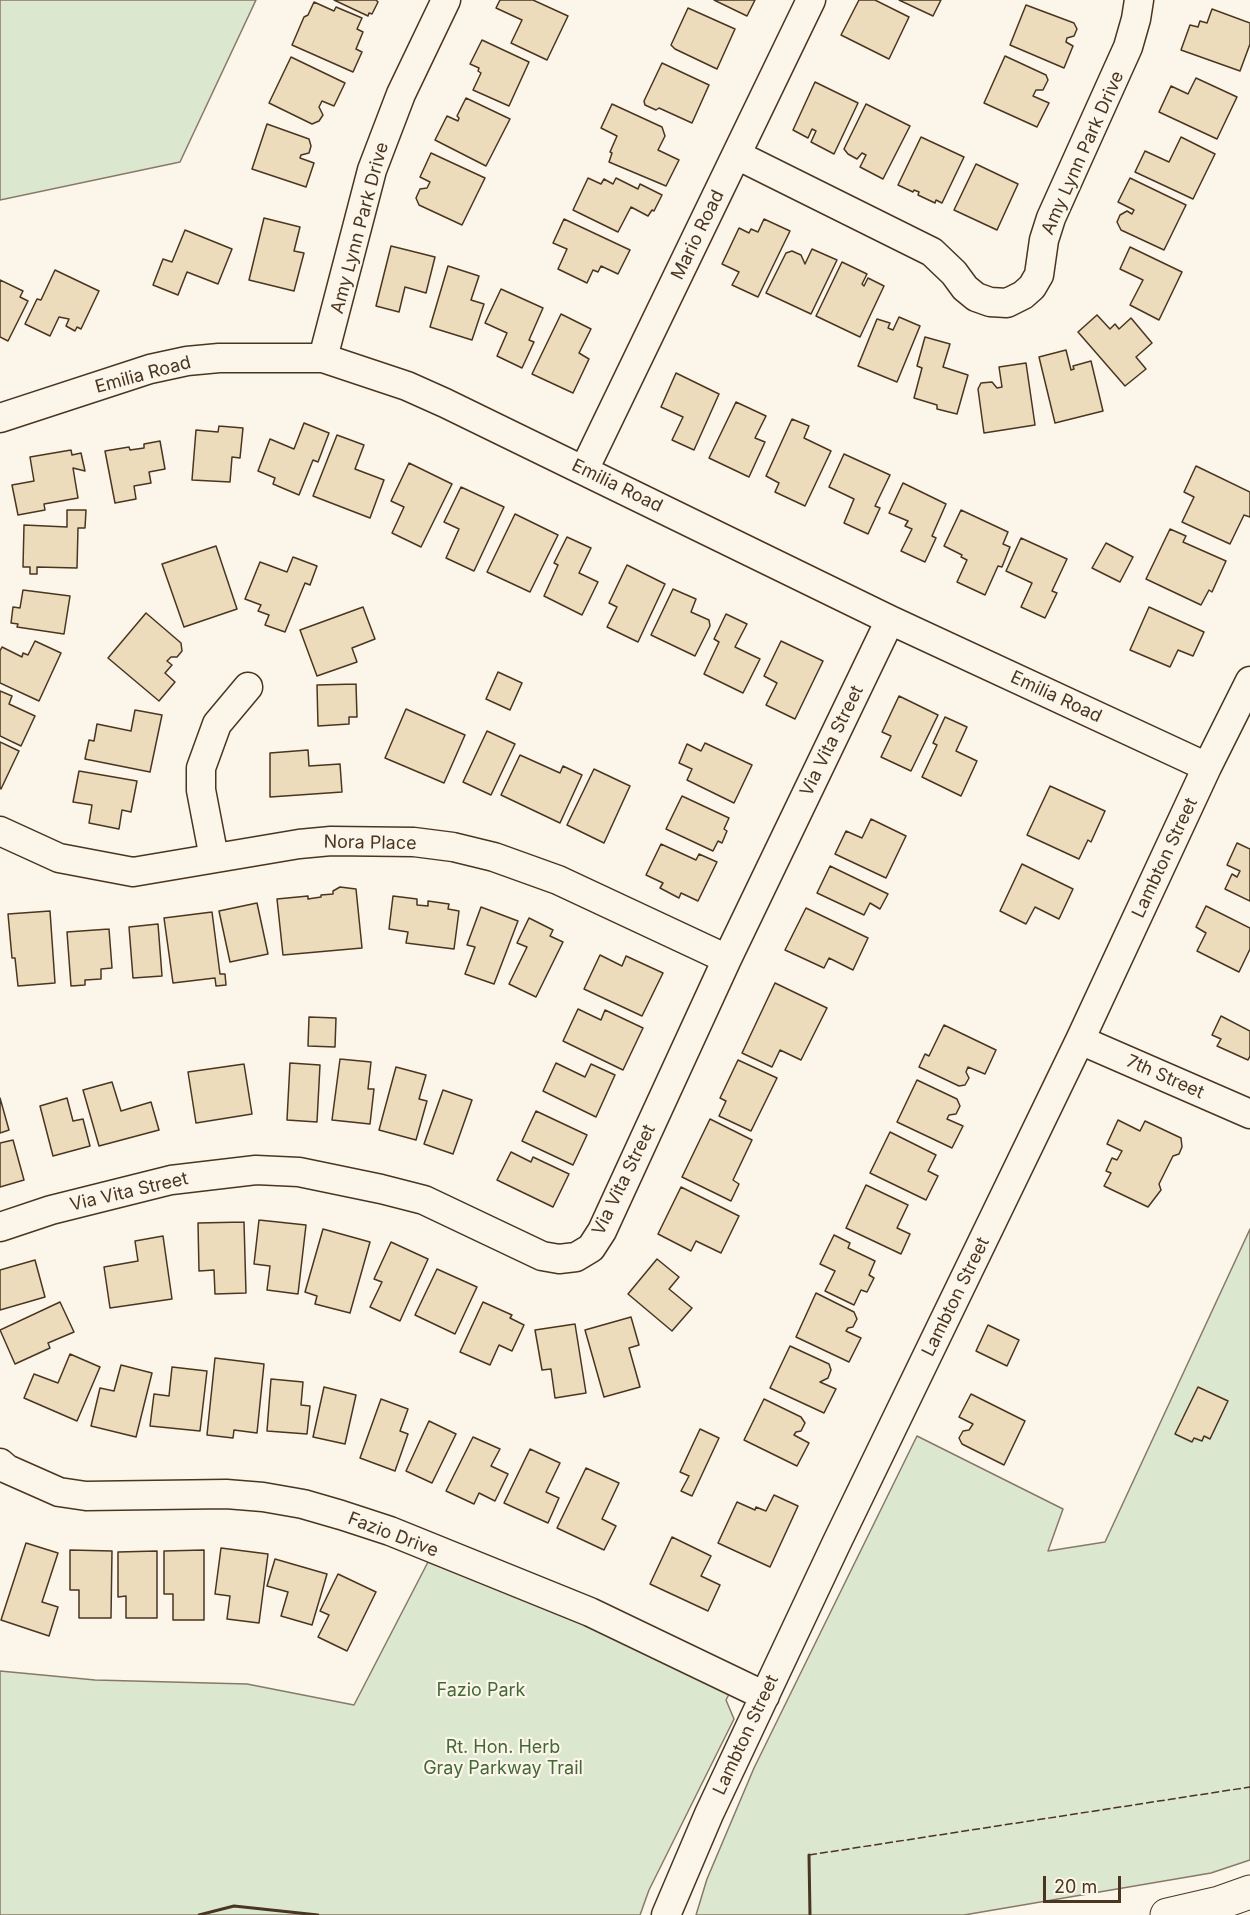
<!DOCTYPE html>
<html>
<head>
<meta charset="utf-8">
<style>
	body { margin:0 }
	#map { position:relative; width:1250px; height:1915px; overflow:hidden; background:#fbf6e9; font-family:Inter,sans-serif }
	canvas { display:block }
	.scale { position:absolute; left:1043px; top:1876px; width:78px; height:27px; box-sizing:border-box; border:3px solid #4a3520; border-top:0; padding-left:8px; font-size:18px; line-height:21px; white-space:nowrap; color:#4a3520; -webkit-text-stroke:4px #fbf6e9; paint-order:stroke }
</style>
</head>
<body>
<div id="map">
<canvas width="1250" height="1915"></canvas>
<div class="scale">20 m</div>
</div>
<script>
const g = document.querySelector('canvas').getContext('2d');
g.lineJoin = 'round';
function paint(path, color) { g.fillStyle = color; g.fill(path, 'evenodd'); }
const poly = rows => new Path2D(rows.map(r => 'M' + r).join(''));
function stroke(path, color, width, dash) { g.strokeStyle = color; g.lineWidth = width; g.lineCap = dash ? 'butt' : 'round'; g.setLineDash(dash || []); g.stroke(path); }
function write(font, color, halo, rows, align = 'center') {
  g.font = font + ' Inter,sans-serif'; g.lineWidth = 4.5; g.setLineDash([]); g.textBaseline = 'middle'; g.strokeStyle = halo; g.fillStyle = color; for (const [text, x, y, turn = 0] of rows) {
    g.save(); g.translate(x, y); g.rotate((+turn || 0) * Math.PI / 180); g.textAlign = isNaN(turn) ? turn : align; if (halo) g.strokeText(text, 0, 0); g.fillText(text, 0, 0); g.restore();
  }
}
const green = poly([
	[0,0,256,0,180,162,0,200,0,0],
	[1250,1229,1250,1860,1211,1873,964,1915,696,1915,707,1879,754,1768,917,1436,1063,1509,1048,1551,1105,1542,1250,1229],
	[428,1562,736,1681,726,1700,734,1719,649,1890,640,1915,0,1915,0,1671,95,1680,247,1684,354,1705,428,1562]
]);
paint(green, '#dce7d0');
stroke(green, '#887966', 1.5);
const building = poly([
	[334,0,376,0,378,2,372,14,369,13,368,16,334,0],
	[500,0,533,0,568,16,547,60,511,43,522,20,496,8,500,0],
	[714,0,755,0,747,16,714,0],
	[859,0,875,0,909,17,889,59,841,35,859,0],
	[899,0,941,0,933,16,899,0],
	[314,2,334,11,336,7,362,18,357,29,363,32,356,49,362,52,353,72,292,45,304,17,308,15,314,2],
	[1026,5,1074,23,1077,29,1074,36,1067,38,1066,42,1073,46,1064,68,1010,45,1026,5],
	[688,8,735,29,717,69,675,49,671,45,688,8],
	[1212,9,1250,23,1250,44,1240,71,1181,50,1190,25,1198,27,1200,21,1207,23,1212,9],
	[482,40,529,62,509,106,473,90,481,73,478,71,479,68,470,64,482,40],
	[1005,56,1046,75,1048,80,1043,90,1036,90,1033,96,1049,103,1037,127,984,103,1005,56],
	[291,57,345,83,334,106,322,101,319,107,323,115,319,121,312,124,269,103,291,57],
	[662,63,709,85,692,123,659,108,656,110,645,105,644,101,662,63],
	[1196,78,1237,97,1217,139,1159,112,1171,86,1188,94,1196,78],
	[815,82,858,103,834,154,811,142,816,131,812,129,808,138,793,130,815,82],
	[466,98,510,119,486,166,435,140,447,116,458,121,459,118,457,116,466,98],
	[612,104,662,127,665,136,658,150,679,160,666,186,609,162,612,153,610,152,617,136,601,128,612,104],
	[866,104,910,126,883,179,860,167,866,155,862,153,857,159,848,154,844,149,866,104],
	[267,124,309,139,311,146,309,153,301,155,300,158,314,163,306,187,252,169,267,124],
	[921,137,964,157,942,203,936,200,935,203,918,195,919,192,914,190,913,192,898,185,921,137],
	[1181,137,1215,154,1193,199,1135,172,1145,151,1169,162,1181,137],
	[431,153,485,178,462,225,419,205,416,198,420,189,427,188,430,182,420,177,431,153],
	[976,164,1018,184,997,230,954,210,976,164],
	[588,178,601,184,604,179,613,184,616,178,638,189,640,184,662,195,654,211,652,210,648,216,631,207,618,232,573,210,588,178],
	[1130,178,1186,205,1164,250,1121,230,1117,222,1120,215,1127,211,1132,214,1134,210,1118,202,1130,178],
	[264,218,300,227,294,251,304,253,294,291,249,280,264,218],
	[564,219,630,250,618,274,601,266,598,272,593,270,587,283,558,269,567,249,553,243,564,219],
	[764,219,790,231,758,297,732,285,739,272,722,264,739,228,749,233,751,229,758,232,764,219],
	[185,230,232,249,218,284,187,272,178,295,153,285,163,259,172,262,185,230],
	[391,246,435,257,426,293,405,287,399,312,376,306,391,246],
	[1130,247,1182,272,1159,320,1130,305,1143,280,1120,269,1130,247],
	[812,249,837,260,811,314,766,293,786,253,792,251,801,255,805,264,812,249],
	[842,262,867,274,862,284,864,286,868,278,884,286,860,337,816,316,842,262],
	[448,266,479,276,471,300,484,304,472,340,430,327,448,266],
	[55,270,99,291,81,329,77,327,75,331,66,326,69,319,59,317,50,336,25,324,37,299,41,300,55,270],
	[0,280,23,291,20,297,28,301,8,341,0,337,0,280],
	[501,289,543,308,529,340,534,342,522,368,497,356,507,333,485,323,501,289],
	[561,314,591,329,579,353,589,359,573,393,532,374,561,314],
	[1097,315,1110,329,1115,324,1119,329,1131,318,1152,343,1136,357,1146,369,1125,386,1078,332,1097,315],
	[899,317,920,326,897,382,858,366,877,319,890,323,888,328,893,330,899,317],
	[925,337,950,344,943,367,968,375,957,414,937,409,937,405,914,398,922,368,917,366,925,337],
	[1066,350,1071,370,1074,369,1073,366,1091,361,1103,411,1055,423,1039,357,1066,350],
	[1026,363,1035,425,984,433,978,389,981,383,992,382,997,388,1002,387,999,367,1026,363],
	[676,373,719,394,694,450,672,440,683,417,661,407,676,373],
	[736,402,766,416,755,438,765,442,749,477,709,458,736,402],
	[792,419,809,426,804,438,831,451,805,506,775,492,779,483,766,476,792,419],
	[304,423,329,433,318,462,313,460,299,495,273,484,275,478,258,471,270,439,294,449,304,423],
	[219,426,243,428,240,458,232,457,230,482,192,480,196,430,218,432,219,426],
	[337,435,364,445,355,469,384,480,370,518,313,496,337,435],
	[160,441,165,469,149,472,151,483,134,486,136,499,115,503,105,451,129,447,130,450,144,448,144,444,160,441],
	[71,450,72,455,81,453,85,471,73,468,78,498,44,504,45,510,18,515,12,485,34,481,30,457,71,450],
	[844,454,890,475,875,506,880,508,868,534,844,523,854,499,829,487,844,454],
	[409,463,452,484,421,547,392,533,404,507,391,501,409,463],
	[1196,466,1250,492,1250,517,1244,515,1230,544,1182,522,1194,497,1184,492,1196,466],
	[903,483,946,504,932,536,936,538,925,562,901,551,912,529,905,526,908,521,889,513,903,483],
	[461,487,504,507,474,571,446,558,459,529,444,522,461,487],
	[67,510,86,510,85,528,78,528,77,568,37,567,37,574,30,574,30,567,23,567,24,525,67,527,67,510],
	[961,510,1008,532,1003,544,1010,547,1002,567,998,566,985,595,957,582,967,560,961,557,962,555,944,546,961,510],
	[515,514,558,535,530,592,487,572,515,514],
	[1170,529,1186,536,1183,542,1226,561,1212,592,1209,590,1201,605,1146,579,1170,529],
	[567,537,591,548,579,573,598,582,582,615,544,596,558,565,554,563,567,537],
	[1021,538,1067,559,1052,591,1057,593,1045,618,1021,607,1032,583,1006,571,1021,538],
	[1106,543,1133,557,1120,582,1092,568,1106,543],
	[216,546,237,609,184,627,162,564,216,546],
	[293,557,317,566,310,585,305,583,285,632,265,625,269,615,258,611,261,605,245,599,260,562,287,572,293,557],
	[627,565,665,584,638,642,607,627,617,607,609,603,627,565],
	[673,589,696,599,691,612,709,620,710,626,695,656,651,635,673,589],
	[23,590,70,596,64,634,17,627,18,624,11,623,13,607,20,608,23,590],
	[363,607,375,639,352,648,357,662,317,676,300,630,363,607],
	[1149,607,1204,632,1193,656,1178,650,1170,667,1130,650,1149,607],
	[146,613,181,643,182,651,177,657,171,657,167,661,172,665,165,673,175,682,159,701,108,658,146,613],
	[726,614,747,624,735,647,760,659,743,693,704,674,719,642,714,639,726,614],
	[35,641,61,653,39,701,0,683,0,651,2,647,22,657,23,653,28,655,35,641],
	[781,641,823,661,795,719,766,705,777,683,764,676,781,641],
	[498,672,522,683,510,710,486,699,498,672],
	[356,684,357,717,349,717,349,724,318,726,317,685,356,684],
	[0,691,12,696,9,704,35,716,21,746,0,736,0,691],
	[899,696,938,715,911,771,881,757,891,736,882,732,899,696],
	[406,709,465,735,444,783,385,758,406,709],
	[135,710,162,715,150,772,85,759,89,740,94,741,97,724,131,731,135,710],
	[945,717,967,727,956,751,977,761,961,796,922,777,937,745,933,743,945,717],
	[487,731,515,744,491,795,463,782,487,731],
	[0,742,19,751,1,789,0,788,0,742],
	[705,743,752,765,734,803,687,780,692,769,679,763,687,744,701,751,705,743],
	[308,750,309,766,340,764,342,792,270,797,270,753,308,750],
	[520,755,560,773,563,766,582,775,560,823,501,795,520,755],
	[594,769,630,786,604,843,567,825,594,769],
	[79,771,137,781,131,812,122,810,119,829,89,823,92,805,73,802,79,771],
	[1050,786,1105,811,1091,842,1088,840,1079,859,1027,835,1050,786],
	[682,796,729,818,724,829,727,831,722,843,718,841,713,851,666,829,682,796],
	[871,819,906,836,886,878,835,854,846,831,862,838,871,819],
	[1237,843,1250,849,1250,901,1225,889,1232,874,1237,877,1240,871,1227,865,1237,843],
	[661,844,696,860,699,854,717,862,698,901,681,893,679,898,660,888,663,883,646,875,661,844],
	[1022,864,1073,889,1059,919,1035,907,1026,924,1000,911,1022,864],
	[830,866,888,894,880,909,870,903,864,915,817,893,830,866],
	[340,887,356,889,362,948,283,955,277,899,308,896,308,899,321,897,321,895,333,894,333,891,340,887],
	[393,896,417,899,417,905,428,906,428,901,449,904,448,909,459,911,454,949,406,943,408,932,389,929,393,896],
	[257,903,268,954,230,962,219,911,257,903],
	[1206,906,1250,928,1250,949,1239,972,1197,951,1206,933,1196,927,1206,906],
	[481,907,518,921,494,984,465,974,475,947,467,945,481,907],
	[806,908,868,938,853,970,829,958,824,968,785,950,806,908],
	[50,911,55,983,18,986,15,958,12,958,8,914,50,911],
	[212,912,220,974,225,974,226,985,216,986,215,978,173,983,164,918,212,912],
	[529,918,553,930,550,936,563,942,536,997,509,984,527,947,517,943,529,918],
	[158,924,162,976,133,978,129,927,158,924],
	[109,929,112,968,101,969,101,979,85,980,85,985,71,986,67,932,109,929],
	[600,955,622,966,626,956,663,973,642,1016,584,989,600,955],
	[775,983,827,1008,801,1060,780,1050,772,1067,742,1053,775,983],
	[578,1009,601,1020,605,1010,643,1028,623,1070,563,1041,578,1009],
	[1221,1016,1250,1031,1250,1056,1248,1060,1217,1046,1221,1039,1212,1035,1221,1016],
	[309,1017,336,1018,335,1047,308,1046,309,1017],
	[944,1025,996,1050,985,1074,968,1067,966,1072,969,1078,965,1085,959,1086,919,1067,925,1054,929,1056,944,1025],
	[340,1059,371,1062,368,1089,374,1089,370,1124,332,1120,340,1059],
	[738,1060,777,1078,751,1131,719,1116,726,1101,720,1098,738,1060],
	[290,1063,320,1065,317,1122,287,1120,290,1063],
	[556,1063,585,1077,591,1064,615,1075,596,1117,543,1091,556,1063],
	[244,1064,252,1114,196,1123,188,1072,244,1064],
	[396,1067,426,1075,419,1099,427,1101,416,1140,379,1130,396,1067],
	[917,1080,957,1099,960,1106,956,1114,949,1115,947,1119,963,1126,952,1148,897,1122,917,1080],
	[112,1082,121,1111,151,1102,159,1130,99,1146,83,1090,112,1082],
	[443,1090,472,1100,453,1154,424,1144,443,1090],
	[0,1098,9,1130,0,1133,0,1098],
	[67,1098,73,1121,83,1119,90,1146,53,1156,40,1106,67,1098],
	[536,1111,587,1135,573,1165,522,1141,536,1111],
	[710,1119,752,1140,733,1180,739,1184,731,1201,682,1177,710,1119],
	[1118,1120,1140,1131,1145,1121,1181,1138,1182,1147,1179,1154,1173,1156,1159,1184,1161,1190,1148,1207,1104,1186,1111,1173,1106,1171,1112,1158,1117,1160,1122,1151,1107,1144,1118,1120],
	[890,1132,936,1155,928,1171,938,1176,926,1200,870,1173,890,1132],
	[13,1140,24,1180,0,1187,0,1143,13,1140],
	[511,1152,531,1162,533,1157,569,1174,553,1207,497,1180,511,1152],
	[866,1185,908,1205,897,1228,910,1234,901,1254,846,1228,866,1185],
	[681,1187,739,1216,721,1253,696,1241,691,1251,658,1234,681,1187],
	[259,1220,306,1225,298,1294,267,1290,270,1266,254,1264,259,1220],
	[244,1222,246,1293,215,1294,214,1270,199,1271,198,1223,244,1222],
	[323,1229,370,1242,350,1313,315,1304,317,1296,305,1292,323,1229],
	[834,1235,850,1243,848,1248,875,1261,869,1275,874,1278,867,1292,861,1290,854,1305,825,1291,835,1271,820,1264,834,1235],
	[163,1236,172,1299,110,1308,104,1267,138,1261,135,1241,163,1236],
	[391,1242,428,1259,400,1321,370,1307,382,1282,374,1279,391,1242],
	[657,1259,679,1277,669,1289,692,1308,672,1331,628,1294,657,1259],
	[35,1260,45,1297,0,1310,0,1270,35,1260],
	[437,1269,477,1287,455,1334,415,1315,437,1269],
	[816,1293,854,1312,857,1319,853,1327,848,1328,846,1331,861,1338,849,1362,796,1337,816,1293],
	[60,1302,74,1332,48,1343,50,1348,15,1364,0,1330,60,1302],
	[483,1302,512,1315,510,1318,524,1325,512,1351,499,1345,490,1365,460,1352,483,1302],
	[631,1317,639,1345,629,1348,640,1387,604,1397,585,1330,631,1317],
	[575,1324,586,1393,555,1398,551,1369,542,1370,535,1330,575,1324],
	[988,1325,1019,1340,1007,1366,976,1351,988,1325],
	[790,1346,829,1364,831,1370,828,1378,820,1382,836,1389,824,1413,770,1388,790,1346],
	[70,1354,100,1367,77,1421,24,1398,34,1374,58,1383,70,1354],
	[215,1358,264,1364,257,1433,234,1430,233,1438,207,1435,215,1358],
	[121,1365,152,1373,136,1437,91,1426,100,1388,114,1391,121,1365],
	[172,1367,207,1371,200,1431,150,1426,154,1394,169,1396,172,1367],
	[271,1379,303,1382,301,1405,310,1406,307,1434,267,1431,271,1379],
	[324,1387,356,1395,345,1444,313,1437,324,1387],
	[1198,1387,1228,1401,1210,1439,1204,1436,1202,1441,1194,1438,1192,1442,1175,1434,1198,1387],
	[971,1394,1025,1421,1004,1465,962,1444,959,1438,963,1431,969,1430,973,1424,959,1417,971,1394],
	[381,1399,408,1409,400,1431,408,1434,395,1471,360,1458,381,1399],
	[764,1399,801,1417,805,1423,801,1431,796,1432,794,1435,809,1443,797,1466,744,1440,764,1399],
	[429,1421,456,1434,432,1483,406,1471,429,1421],
	[700,1429,719,1438,692,1496,681,1491,689,1476,680,1472,700,1429],
	[473,1437,500,1449,491,1466,508,1474,495,1501,479,1493,474,1504,446,1491,473,1437],
	[530,1449,560,1463,546,1492,559,1498,548,1523,504,1503,530,1449],
	[586,1468,619,1483,602,1519,616,1526,604,1550,557,1528,586,1468],
	[774,1495,798,1506,770,1567,718,1543,737,1502,755,1510,756,1507,766,1511,774,1495],
	[672,1537,711,1556,701,1576,720,1585,708,1611,650,1584,672,1537],
	[26,1543,58,1553,42,1602,58,1607,49,1636,1,1620,26,1543],
	[221,1548,268,1554,259,1623,227,1619,230,1596,215,1594,221,1548],
	[70,1550,112,1551,111,1618,79,1618,79,1590,70,1590,70,1550],
	[204,1550,204,1620,173,1620,173,1594,164,1594,164,1551,204,1550],
	[157,1551,157,1618,126,1618,126,1596,118,1597,118,1552,157,1551],
	[275,1559,327,1574,312,1625,281,1616,288,1592,267,1586,275,1559],
	[338,1574,376,1592,347,1651,318,1637,329,1615,320,1611,338,1574]
]);
paint(building, '#ecdcbc');
stroke(building, '#4a3520', 1.5);
const minor = poly([
	[737,155,932,252,954,273,965,288,976,297,990,302,1007,303,1023,295,1032,287,1039,275,1044,240,1051,218,1128,47,1136,19,1139,0],
	[323,358,372,170,401,94,446,0],
	[0,418,150,369,187,361,219,358,323,358,407,386,445,403,890,620,1207,767],
	[584,470,811,0],
	[0,831,59,858,133,872,299,844,331,841,414,842,453,847,494,857,558,880,727,959],
	[214,858,201,790,201,768,217,724,248,687],
	[1080,1040,1250,1114],
	[0,1227,51,1210,171,1180,256,1170,299,1172,381,1189,424,1200,542,1256,559,1259,576,1257,591,1248,602,1231,727,959,890,620],
	[0,1463,7,1469,59,1492,86,1496,226,1494,263,1497,303,1504,341,1515,390,1531,590,1612,765,1696],
	[666,1915,709,1814,837,1542,1080,1040,1207,767,1250,681]
]);
const highway = poly([
	[1167,1915,1219,1903,1250,1892]
]);
stroke(minor, '#4a3520', 31);
stroke(highway, '#4a3520', 35);
stroke(minor, '#fbf6e9', 28);
stroke(highway, '#fbf6e9', 33);
stroke(poly([
	[809,1855,1250,1787]
]), '#4a3520', 1.5, [8, 3]);
stroke(poly([
	[809,1855,810,1915],
	[199,1915,234,1906,318,1915]
]), '#4a3520', 3);
write('18px', '#4a3520', '#fbf6e9', [
	["Amy Lynn Park Drive",1083,153,-66],
	["Amy Lynn Park Drive",360,228,-75],
	["Mario Road",698,235,-64],
	["Emilia Road",143,375,-15],
	["Emilia Road",617,486,26],
	["Emilia Road",1056,697,25],
	["Via Vita Street",832,741,-64],
	["Nora Place",370,843,1],
	["Lambton Street",1165,858,-65],
	["7th Street",1165,1077,24],
	["Via Vita Street",624,1180,-64],
	["Via Vita Street",129,1192,-13],
	["Lambton Street",956,1297,-64],
	["Fazio Drive",393,1535,21],
	["Lambton Street",746,1735,-65]
]);
write('18px', '#436837', '#fbf6e9', [
	["Fazio Park",481,1691],
	["Rt. Hon. Herb",503,1748],
	["Gray Parkway Trail",503,1769]
]);
</script>
</body>
</html>
